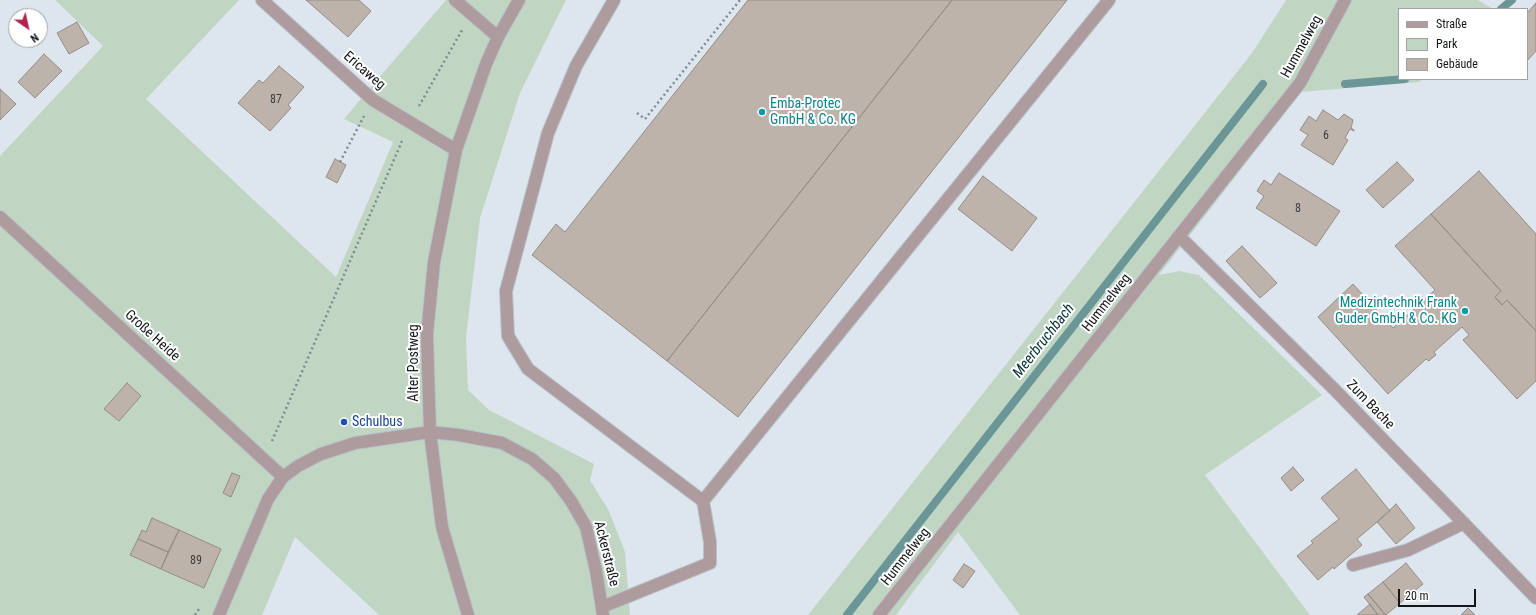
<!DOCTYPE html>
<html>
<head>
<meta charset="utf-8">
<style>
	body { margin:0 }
	#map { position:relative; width:1536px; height:615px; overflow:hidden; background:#dde6ef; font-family:"Roboto Condensed",sans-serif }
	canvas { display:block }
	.legend { position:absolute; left:1398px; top:8px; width:130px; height:72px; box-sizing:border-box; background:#fff; border:1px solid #a0a2a3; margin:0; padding:5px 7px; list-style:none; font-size:12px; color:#121619 }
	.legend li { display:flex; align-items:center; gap:8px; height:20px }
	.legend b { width:20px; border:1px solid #a0a2a3 }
	.north { position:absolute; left:8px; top:8px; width:40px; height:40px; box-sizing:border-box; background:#fff; border:1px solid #a0a2a3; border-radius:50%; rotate:146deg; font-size:11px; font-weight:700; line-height:16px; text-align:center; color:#121619 }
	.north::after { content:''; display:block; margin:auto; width:14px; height:18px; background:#b2224f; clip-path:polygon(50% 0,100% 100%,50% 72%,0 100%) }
	.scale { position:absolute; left:1398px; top:589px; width:78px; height:18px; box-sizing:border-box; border:2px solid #121619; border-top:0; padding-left:5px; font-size:12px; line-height:14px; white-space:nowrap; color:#121619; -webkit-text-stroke:3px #fff; paint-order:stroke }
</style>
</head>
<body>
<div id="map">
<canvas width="1536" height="615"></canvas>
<ul class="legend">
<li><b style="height:5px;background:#ad9b9d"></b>Straße</li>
<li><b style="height:11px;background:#c0d6c3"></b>Park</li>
<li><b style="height:11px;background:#bdb3ab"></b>Gebäude</li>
</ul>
<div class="north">N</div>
<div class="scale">20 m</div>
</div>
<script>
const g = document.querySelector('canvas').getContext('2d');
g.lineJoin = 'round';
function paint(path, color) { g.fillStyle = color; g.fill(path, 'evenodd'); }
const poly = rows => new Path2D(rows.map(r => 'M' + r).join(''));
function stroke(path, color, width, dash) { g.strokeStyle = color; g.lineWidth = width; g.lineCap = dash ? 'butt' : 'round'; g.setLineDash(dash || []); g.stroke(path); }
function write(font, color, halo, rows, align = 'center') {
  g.font = font + ' "Roboto Condensed",sans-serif'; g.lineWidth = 4; g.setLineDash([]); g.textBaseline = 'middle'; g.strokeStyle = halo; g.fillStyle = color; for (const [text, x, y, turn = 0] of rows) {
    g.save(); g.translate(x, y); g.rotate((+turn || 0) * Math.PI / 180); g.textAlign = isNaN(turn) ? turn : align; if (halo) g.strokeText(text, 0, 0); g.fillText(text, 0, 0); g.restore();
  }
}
paint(poly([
	[55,0,239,0,146,99,336,277,393,142,344,119,370,88,446,0,566,0,520,93,480,218,466,338,468,390,489,410,594,464,590,480,609,511,625,552,630,615,379,615,295,537,262,615,0,615,0,156,103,46],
	[1286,0,1478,0,1493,9,1399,9,1399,79,1423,79,1419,82,1301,92,1159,275,1179,271,1199,275,1322,395,1205,475,1310,615,1020,615,958,532,896,615,808,615,1252,53]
]), '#c0d6c3');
stroke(poly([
	[1501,9,1512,0],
	[1345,84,1405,79],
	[847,615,1263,84]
]), '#6a9698', 8);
const building = poly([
	[306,0,359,0,371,11,348,37,306,0],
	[748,0,952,0,667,361,532,255,556,224,565,232,748,0],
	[952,0,1067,0,738,417,667,361,952,0],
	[1536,3,1536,51,1527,61,1527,13,1536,3],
	[77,22,89,43,69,54,57,33,77,22],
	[44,54,62,71,35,98,18,82,44,54],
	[279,66,304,87,288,105,291,108,270,131,238,103,259,80,263,83,279,66],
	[0,89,16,104,0,120,0,89],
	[1323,110,1338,120,1344,114,1353,120,1351,128,1354,130,1354,131,1350,129,1345,138,1348,140,1333,165,1301,145,1308,135,1300,130,1309,116,1316,121,1323,110],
	[335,159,346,165,337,183,326,177,335,159],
	[1397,162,1414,180,1383,208,1366,190,1397,162],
	[1479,171,1536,234,1536,331,1507,300,1502,305,1495,297,1501,291,1431,214,1479,171],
	[1279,173,1340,211,1316,246,1256,208,1264,196,1257,191,1264,180,1271,185,1279,173],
	[983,176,1037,218,1012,251,958,209,983,176],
	[1431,214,1501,291,1495,297,1502,305,1507,300,1536,331,1536,381,1517,399,1463,340,1469,335,1462,327,1434,352,1436,355,1432,358,1429,361,1426,359,1388,394,1318,317,1353,284,1393,328,1435,290,1395,246,1431,214],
	[1242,246,1277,283,1260,298,1226,261,1242,246],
	[127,383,141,396,119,421,104,409,127,383],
	[1293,467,1304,480,1291,491,1281,478,1293,467],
	[1356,469,1390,511,1357,539,1362,545,1334,569,1333,567,1318,580,1297,556,1313,543,1311,541,1339,519,1321,498,1356,469],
	[232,473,240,476,231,497,223,493,232,473],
	[1396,504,1415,528,1396,544,1377,522,1396,504],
	[152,518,179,530,168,552,138,539,142,530,146,532,152,518],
	[179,530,221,549,204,588,161,569,179,530],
	[138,539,168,552,161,569,130,555,138,539],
	[1406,563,1423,584,1400,603,1383,582,1406,563],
	[964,564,975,571,963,588,953,580,964,564],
	[1383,582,1400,603,1386,615,1368,594,1383,582],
	[1368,594,1385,615,1378,615,1364,597,1368,594],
	[1370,604,1378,615,1357,615,1370,604],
	[1468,608,1475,615,1461,615,1468,608]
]);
paint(building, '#bdb3ab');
stroke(building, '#968c85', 1);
const minor = poly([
	[262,0,373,100,456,150],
	[455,0,498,37],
	[614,0,576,66,548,133,506,291,508,336,528,369,703,501,1109,0],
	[0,217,283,477],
	[1179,236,1335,390,1536,598],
	[1353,565,1408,550,1464,523],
	[602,607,710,563,710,542,703,501],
	[219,615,268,499,283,477,298,466,321,454,355,443,430,432,459,435,502,443,532,459,554,478,571,501,586,527,596,571,603,615],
	[468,615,442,527,430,432,427,334,434,262,456,150,486,64,498,37,519,0],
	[879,615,1300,83,1345,0]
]);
stroke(minor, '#b8c1c8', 14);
stroke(poly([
	[419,106,462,30],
	[637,113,645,119,740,0],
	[340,162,364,116],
	[272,441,402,141],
	[195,615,199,609]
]), '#828990', 2.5, [2, 3]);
stroke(minor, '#ad9b9d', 12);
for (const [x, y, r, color] of [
	[762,112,4,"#0f9aa8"],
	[1465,311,4,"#0f9aa8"],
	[344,422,4,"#1a4fb4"]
]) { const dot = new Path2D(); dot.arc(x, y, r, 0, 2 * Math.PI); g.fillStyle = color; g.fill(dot); stroke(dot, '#fff', 1.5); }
write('12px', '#3d3d3e', null, [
	["87",276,100],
	["6",1326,136],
	["8",1298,209],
	["89",196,561]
]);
write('14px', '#121619', '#fff', [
	["Hummelweg",1302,47,-61],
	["Ericaweg",364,71,41],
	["Hummelweg",1107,303,-52],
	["Große Heide",152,336,42],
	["Alter Postweg",414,363,-90],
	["Zum Bache",1370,405,46],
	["Ackerstraße",606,554,76],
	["Hummelweg",906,557,-52]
]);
write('14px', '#0d838f', '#fff', [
	["Emba-Protec",770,104],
	["GmbH & Co. KG",770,120],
	["Medizintechnik Frank",1457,303,"right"],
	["Guder GmbH & Co. KG",1457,319,"right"]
], 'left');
write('14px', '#164399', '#fff', [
	["Schulbus",352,422]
], 'left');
write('italic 15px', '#053335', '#fff', [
	["Meerbruchbach",1044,341,-52]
]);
</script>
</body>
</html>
